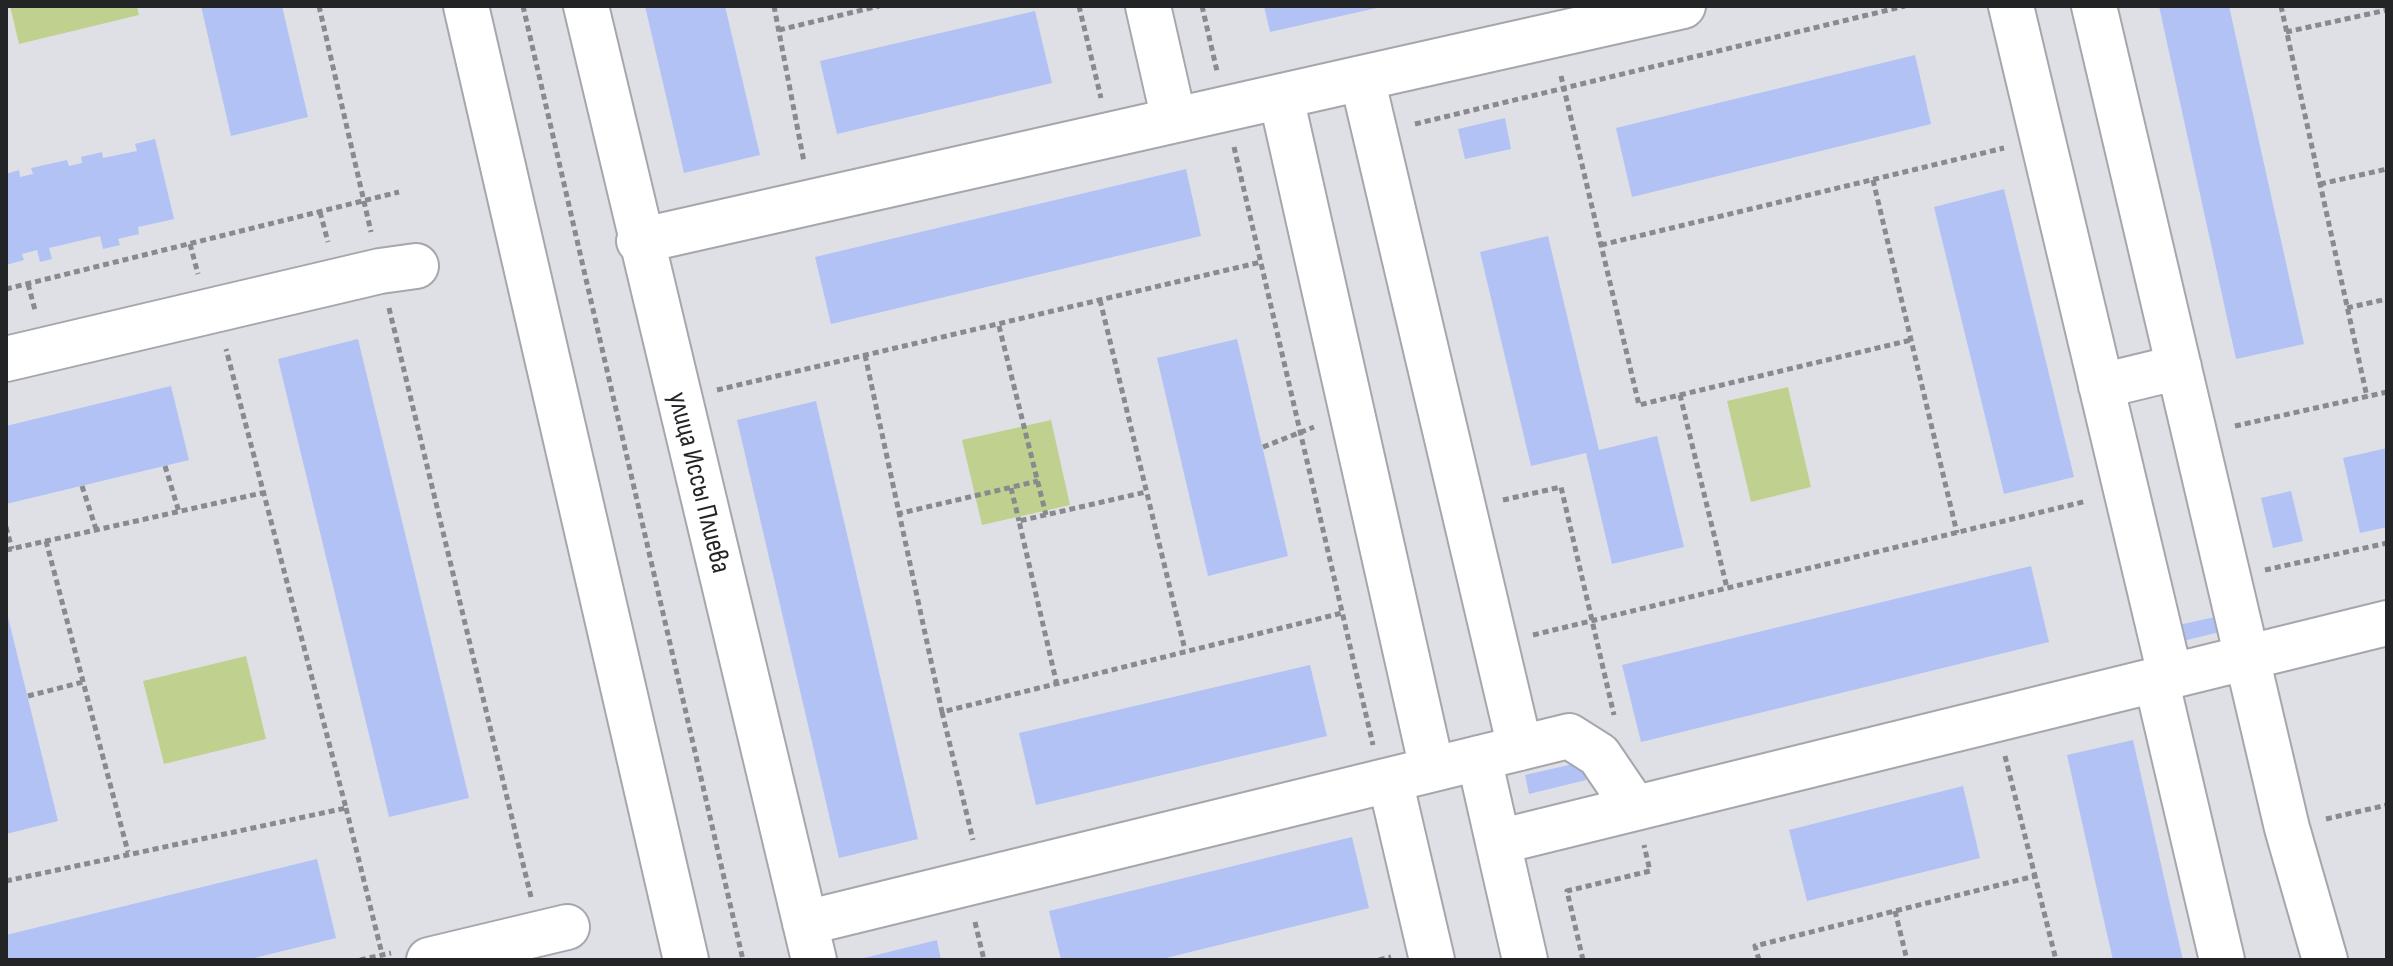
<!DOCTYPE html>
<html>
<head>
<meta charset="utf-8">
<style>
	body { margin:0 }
	#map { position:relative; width:2393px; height:966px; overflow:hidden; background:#dee0e5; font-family:"Sofia Sans Condensed",sans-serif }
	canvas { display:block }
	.frame { position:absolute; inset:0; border:8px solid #232426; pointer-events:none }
</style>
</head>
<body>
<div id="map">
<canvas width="2393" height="966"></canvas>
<div class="frame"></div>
</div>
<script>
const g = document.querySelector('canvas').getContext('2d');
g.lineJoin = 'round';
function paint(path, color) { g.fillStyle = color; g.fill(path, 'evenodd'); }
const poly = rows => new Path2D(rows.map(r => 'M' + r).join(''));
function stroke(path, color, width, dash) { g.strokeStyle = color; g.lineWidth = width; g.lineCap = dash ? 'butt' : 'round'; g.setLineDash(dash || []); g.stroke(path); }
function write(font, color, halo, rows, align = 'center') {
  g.font = font + ' "Sofia Sans Condensed",sans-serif'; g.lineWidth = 6; g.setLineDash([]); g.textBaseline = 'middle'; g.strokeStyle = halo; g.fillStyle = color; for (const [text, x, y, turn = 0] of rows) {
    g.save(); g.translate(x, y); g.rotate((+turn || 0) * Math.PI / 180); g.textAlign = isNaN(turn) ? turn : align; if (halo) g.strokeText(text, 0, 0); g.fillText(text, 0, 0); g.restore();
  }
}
paint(poly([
	[10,6,137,6,139,15,19,44],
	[1788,387,1811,487,1751,502,1727,401],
	[1051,420,1070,505,982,525,962,440],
	[246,656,266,739,164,764,143,681]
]), '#c0d18f');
paint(poly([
	[201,6,282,6,308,117,231,136],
	[645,6,725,6,760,155,684,173],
	[1264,6,1381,6,1381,7,1270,32],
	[2159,6,2229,6,2304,344,2236,359],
	[1035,11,1052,83,837,134,820,61],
	[1915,55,1931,124,1632,197,1616,128],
	[1505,118,1511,149,1465,159,1458,129],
	[155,139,174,219,138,227,139,234,118,239,120,245,103,249,100,236,49,248,52,259,40,262,37,250,22,254,24,260,6,265,6,174,19,170,20,177,33,174,31,168,67,160,69,166,82,163,81,157,102,152,103,158,137,151,135,144],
	[1186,169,1201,236,831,324,815,257],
	[2004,189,2074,477,2004,494,1934,207],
	[1548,236,1599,450,1657,436,1684,547,1612,564,1586,453,1531,466,1480,252],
	[358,339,469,798,389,817,278,359],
	[1237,339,1288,556,1208,576,1157,358],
	[171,386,189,460,6,504,6,426],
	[816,401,918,839,839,858,737,420],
	[2387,448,2387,527,2360,533,2343,458],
	[2291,491,2303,541,2273,548,2261,498],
	[2031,566,2049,642,1641,742,1622,665],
	[6,609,58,821,6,834],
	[2228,614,2232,629,2183,641,2179,625],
	[1310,665,1327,736,1036,805,1019,733],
	[2133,740,2172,913,2183,960,2113,960,2102,912,2067,755],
	[1582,762,1586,780,1529,794,1525,775],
	[1963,786,1980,858,1807,901,1789,830],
	[1352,837,1369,908,1158,960,1061,960,1049,911],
	[317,859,336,938,246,960,6,960,6,935],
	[937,940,941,960,860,960,860,959]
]), '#b2c2f5');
const minor = poly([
	[466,6,686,960],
	[586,6,814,960],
	[1148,6,1174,120],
	[2011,6,2170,675],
	[2094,6,2287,828,2325,960],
	[1281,97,1432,769],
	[639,241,1362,78],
	[6,359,380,271,416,266],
	[2101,386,2179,367],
	[2156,679,2222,960],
	[1520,748,1362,78,1683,6],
	[1479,758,1498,842],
	[1390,780,1432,960],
	[805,923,1569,736,1599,755,1635,808],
	[429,960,567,927],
	[1525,960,1498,842,2387,623]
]);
stroke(minor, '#a5a7ac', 48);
stroke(poly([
	[319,6,371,232],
	[523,6,743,960],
	[774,6,804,162],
	[1079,6,1101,98],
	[1202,6,1217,71],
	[2281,6,2367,397],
	[779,30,879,6],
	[2286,32,2387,10],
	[1561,76,1639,405,1680,395,1727,588],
	[1415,124,1905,6],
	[1234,147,1373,745],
	[1873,180,1957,533],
	[2320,184,2387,169],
	[320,212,328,242],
	[190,244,198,274],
	[1601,245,2004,148],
	[28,284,35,310],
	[6,289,399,192],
	[1100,300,1185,650],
	[389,308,531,897],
	[2347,308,2387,299],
	[999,326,1046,515],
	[865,355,942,712,1342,613],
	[717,390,1261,262],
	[1680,395,1911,340],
	[2235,426,2387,392],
	[1263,447,1314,427],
	[165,466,179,512],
	[82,486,96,529],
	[1011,488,1019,521],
	[1503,500,1561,487,1614,715],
	[897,514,1038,481],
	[6,527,12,549],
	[46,541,128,852],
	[6,550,262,493],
	[2265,570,2387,543],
	[1533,635,2087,501],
	[1057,685,1019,521,1146,492],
	[28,696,83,682],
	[942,712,973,840],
	[2005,756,2035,876],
	[346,808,382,954],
	[2326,819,2387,805],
	[6,881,346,808,226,349],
	[1895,911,1907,960],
	[975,922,984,960],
	[360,960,391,953],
	[1379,960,1391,957],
	[1583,960,1567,891,1650,871,1644,845],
	[1759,960,1755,946,2035,876,2056,960]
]), '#888a8d', 5, [6, 4]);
stroke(minor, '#fff', 44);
write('28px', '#232426', '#fff', [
	["улица Иссы Плиева",698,483,76]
]);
</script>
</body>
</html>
